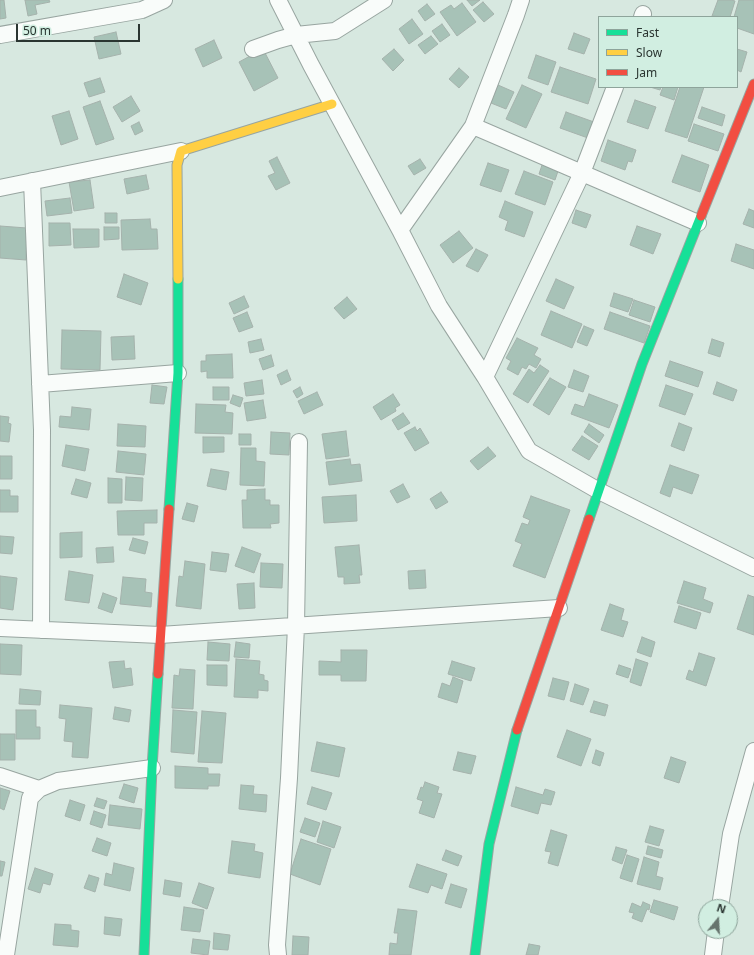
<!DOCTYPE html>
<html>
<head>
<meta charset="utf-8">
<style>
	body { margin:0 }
	#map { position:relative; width:754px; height:955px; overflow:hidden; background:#d7e8e0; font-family:"Noto Sans",sans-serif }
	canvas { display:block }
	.legend { position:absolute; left:598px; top:16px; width:140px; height:72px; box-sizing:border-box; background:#d1eee1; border:1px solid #8ea49b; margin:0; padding:5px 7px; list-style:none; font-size:12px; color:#2a3531 }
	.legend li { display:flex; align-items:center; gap:8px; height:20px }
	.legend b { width:20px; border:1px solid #8ea49b }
	.north { position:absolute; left:698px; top:899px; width:40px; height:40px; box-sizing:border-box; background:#d1eee1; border:1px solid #8ea49b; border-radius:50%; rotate:18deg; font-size:11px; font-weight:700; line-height:16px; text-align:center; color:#2a3531 }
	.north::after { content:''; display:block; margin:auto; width:14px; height:18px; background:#67746e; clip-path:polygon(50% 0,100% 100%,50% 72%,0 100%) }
	.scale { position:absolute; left:16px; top:24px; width:124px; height:18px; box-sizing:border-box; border:2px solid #2a3531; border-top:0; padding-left:5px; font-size:12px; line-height:14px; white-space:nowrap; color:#2a3531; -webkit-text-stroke:3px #d1eee1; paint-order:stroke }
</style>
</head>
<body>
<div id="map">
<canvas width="754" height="955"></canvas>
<ul class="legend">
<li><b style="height:5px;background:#16e098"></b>Fast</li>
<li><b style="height:5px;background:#ffcf43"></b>Slow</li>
<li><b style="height:5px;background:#f24e42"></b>Jam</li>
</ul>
<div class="north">N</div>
<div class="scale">50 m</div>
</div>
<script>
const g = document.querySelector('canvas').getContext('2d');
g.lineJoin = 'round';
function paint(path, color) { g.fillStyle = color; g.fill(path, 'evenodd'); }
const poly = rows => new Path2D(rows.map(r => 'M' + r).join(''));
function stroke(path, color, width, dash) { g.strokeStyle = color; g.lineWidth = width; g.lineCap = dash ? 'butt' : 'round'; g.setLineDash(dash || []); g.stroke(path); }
const building = poly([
	[0,0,4,0,6,18,0,19,0,0],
	[25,0,49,0,50,2,35,5,37,14,28,16,25,0],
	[467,0,480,0,472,6,467,0],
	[718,0,731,0,735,1,730,17,712,16,718,0],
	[739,0,754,0,754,34,737,28,737,17,734,17,739,0],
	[483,2,494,14,484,22,473,10,483,2],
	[462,3,476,22,457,36,440,12,451,5,454,9,462,3],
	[427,4,435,14,425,21,418,11,427,4],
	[412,19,423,34,409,44,399,29,412,19],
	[442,24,450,35,440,42,432,31,442,24],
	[116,32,121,54,99,59,94,37,116,32],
	[574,33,590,39,584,54,568,49,574,33],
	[431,36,438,44,425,54,418,45,431,36],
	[214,40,222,58,203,67,195,49,214,40],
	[263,49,278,78,254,91,239,62,263,49],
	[394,49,404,60,393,71,382,59,394,49],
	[737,49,747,52,741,72,737,70,737,49],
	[536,55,556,62,548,85,528,78,536,55],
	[560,67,596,79,588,104,551,92,560,67],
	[459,68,469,77,459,88,449,79,459,68],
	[100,78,105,92,89,97,84,83,100,78],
	[498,85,514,92,506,109,491,103,498,85],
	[522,85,542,94,526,128,506,119,522,85],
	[650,87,661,87,660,90,650,87],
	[663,87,678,87,674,100,660,95,663,87],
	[680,87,704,87,687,138,665,131,680,87],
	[131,96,140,111,122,122,113,107,131,96],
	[635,100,656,107,648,129,627,122,635,100],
	[100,101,114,139,96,145,83,107,100,101],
	[702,107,725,115,722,126,698,118,702,107],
	[69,111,78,139,61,145,52,116,69,111],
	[566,112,594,122,588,138,560,128,566,112],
	[139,122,143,131,135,135,131,126,139,122],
	[694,124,724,134,718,151,688,141,694,124],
	[608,140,636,150,632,162,628,161,625,170,601,161,608,140],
	[682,155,709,165,700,192,672,182,682,155],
	[277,157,290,183,276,190,268,176,275,173,269,161,277,157],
	[420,159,426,168,414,175,408,166,420,159],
	[543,162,559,168,555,180,539,174,543,162],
	[488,163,509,170,501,192,480,185,488,163],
	[524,171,553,182,545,205,515,194,524,171],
	[146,175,149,189,127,194,124,179,146,175],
	[90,180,94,208,74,211,69,182,90,180],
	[70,198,72,213,47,216,45,201,70,198],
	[505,201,533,212,524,237,505,230,508,221,499,217,505,201],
	[749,209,754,211,754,228,743,224,749,209],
	[576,210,591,215,586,228,572,223,576,210],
	[105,213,117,213,117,223,105,223,105,213],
	[150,219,151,229,157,229,158,249,122,250,121,220,150,219],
	[49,223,70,223,71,245,49,246,49,223],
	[0,226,27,228,26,260,0,258,0,226],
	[637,226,661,234,653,254,630,245,637,226],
	[104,227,119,227,119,239,104,240,104,227],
	[73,229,99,229,99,247,74,248,73,229],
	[459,231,473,248,453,263,440,245,459,231],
	[736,244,754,250,754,269,731,261,736,244],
	[476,249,488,255,478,272,466,266,476,249],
	[124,274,148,283,141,305,117,297,124,274],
	[556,279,574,287,564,309,546,301,556,279],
	[614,293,633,299,628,312,610,306,614,293],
	[244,296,249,307,234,314,229,303,244,296],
	[347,297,357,309,344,319,334,308,347,297],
	[634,300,655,307,650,322,629,315,634,300],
	[551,311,582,324,572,348,541,335,551,311],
	[247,312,253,327,239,332,233,318,247,312],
	[610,312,650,326,644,343,604,329,610,312],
	[584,326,594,330,587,346,577,342,584,326],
	[62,330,101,331,100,370,61,369,62,330],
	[134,336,135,359,112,360,111,337,134,336],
	[517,338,538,348,534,355,541,359,536,368,529,364,526,369,522,367,518,375,507,369,511,361,506,358,517,338],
	[261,339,264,350,250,353,248,342,261,339],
	[712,339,724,343,720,357,708,353,712,339],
	[232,354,233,378,207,378,207,371,201,372,201,361,206,361,206,355,232,354],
	[271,355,274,366,263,370,259,359,271,355],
	[670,361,703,372,698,387,665,376,670,361],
	[540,365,549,371,528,403,513,394,529,369,534,373,540,365],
	[287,370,291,380,281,385,277,375,287,370],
	[574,370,589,376,583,392,568,387,574,370],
	[550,378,566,387,549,415,533,405,550,378],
	[262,380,264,394,246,396,244,383,262,380],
	[717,382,737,390,733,401,713,394,717,382],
	[152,385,167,387,164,404,150,403,152,385],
	[666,385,693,394,685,415,659,406,666,385],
	[213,387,229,387,229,400,213,400,213,387],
	[300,387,303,394,297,398,293,391,300,387],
	[317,392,323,405,304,414,298,401,317,392],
	[393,394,400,405,395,408,396,411,381,420,373,407,393,394],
	[589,394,618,405,609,428,571,414,575,404,584,407,589,394],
	[233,395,243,398,240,407,230,403,233,395],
	[263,400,266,418,247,421,244,403,263,400],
	[196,404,226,405,225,412,233,413,232,434,195,433,196,404],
	[72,407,91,409,89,430,59,427,60,416,71,417,72,407],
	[403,413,410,423,398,430,392,420,403,413],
	[0,416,9,417,8,423,11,424,9,442,0,441,0,416],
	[679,423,692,428,684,451,671,446,679,423],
	[118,424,146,426,145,447,117,446,118,424],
	[589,424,604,435,599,443,584,432,589,424],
	[415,427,417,431,420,428,429,443,415,451,404,433,415,427],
	[346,431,349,456,326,459,322,434,346,431],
	[271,432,290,433,289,455,270,454,271,432],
	[239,434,251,434,251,445,239,445,239,434],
	[582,436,598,446,589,460,572,450,582,436],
	[203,437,224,437,224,452,203,453,203,437],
	[66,445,89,449,85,471,62,466,66,445],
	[488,447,496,456,478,470,470,461,488,447],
	[241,448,256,448,256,461,265,462,264,486,240,485,241,448],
	[118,451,146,454,144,475,116,472,118,451],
	[0,456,12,456,12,479,0,479,0,456],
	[350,459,351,465,360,464,362,481,329,485,326,462,350,459],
	[670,465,699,475,692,494,673,487,670,497,660,493,670,465],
	[211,469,229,472,226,490,207,486,211,469],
	[126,477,143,478,142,501,125,500,126,477],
	[108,478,122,479,122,503,108,503,108,478],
	[76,479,91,483,87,498,71,494,76,479],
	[403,484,410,497,397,503,390,491,403,484],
	[265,489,265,500,270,500,270,505,279,505,279,523,270,524,271,528,243,528,242,500,247,500,247,490,265,489],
	[0,490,10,490,10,496,18,496,18,512,0,512,0,490],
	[441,492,448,502,436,509,430,499,441,492],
	[356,495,357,521,324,523,322,497,356,495],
	[531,496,570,510,545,578,513,566,522,544,515,541,522,523,528,525,530,520,523,517,531,496],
	[187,503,198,506,194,522,182,519,187,503],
	[157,510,157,523,144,523,144,535,118,535,117,511,157,510],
	[82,532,82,557,60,558,60,533,82,532],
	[0,536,14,537,12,554,0,553,0,536],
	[133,538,148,542,145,554,129,550,133,538],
	[359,545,362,575,359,575,360,583,344,584,344,577,338,577,335,547,359,545],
	[113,547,114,562,97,563,96,548,113,547],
	[242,547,261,554,254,573,235,566,242,547],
	[212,552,229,554,226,572,210,570,212,552],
	[185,561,205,564,201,609,176,606,179,576,183,577,185,561],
	[261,563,283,564,282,588,260,587,261,563],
	[425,570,426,588,409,589,408,571,425,570],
	[69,571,93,575,89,603,65,600,69,571],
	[0,576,17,578,13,610,0,608,0,576],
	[123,577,146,579,145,592,152,593,151,607,120,604,123,577],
	[684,581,706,588,703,599,713,603,710,613,677,603,684,581],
	[254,583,255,608,239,609,237,584,254,583],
	[103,593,117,598,112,613,98,608,103,593],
	[748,595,754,597,754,635,737,629,748,595],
	[610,604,624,609,621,620,628,622,623,637,601,630,610,604],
	[679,606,701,613,696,629,674,622,679,606],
	[642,637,655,642,651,657,637,652,642,637],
	[208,642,230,644,229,661,207,660,208,642],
	[236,642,250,644,249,658,234,657,236,642],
	[0,644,22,645,21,675,0,674,0,644],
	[341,650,367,650,366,681,341,681,341,675,319,675,319,661,341,662,341,650],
	[699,653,715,658,706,686,686,679,689,670,693,672,699,653],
	[236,659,260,661,259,674,264,675,264,680,268,681,268,691,258,690,258,698,234,697,236,659],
	[636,659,648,663,641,686,630,682,636,659],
	[124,661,125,669,131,668,133,685,113,688,109,662,124,661],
	[452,661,475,668,471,681,448,674,452,661],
	[207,665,227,665,227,686,207,685,207,665],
	[619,665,631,669,628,678,616,674,619,665],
	[180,669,195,670,193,709,172,708,174,675,179,676,180,669],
	[453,677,463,681,457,703,438,697,442,683,450,686,453,677],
	[553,678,569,682,564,700,548,696,553,678],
	[575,684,589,689,583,705,570,701,575,684],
	[20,689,41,691,40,705,19,704,20,689],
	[594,701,608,705,605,716,590,712,594,701],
	[60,705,92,708,88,758,72,757,73,742,64,741,66,719,59,718,60,705],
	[115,707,131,710,129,722,113,719,115,707],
	[16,710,36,710,36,727,40,727,40,739,16,739,16,710],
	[173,710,197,712,194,754,171,752,173,710],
	[202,711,226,713,222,763,198,762,202,711],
	[567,730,591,739,581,766,557,757,567,730],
	[0,734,15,734,15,760,0,760,0,734],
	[317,742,345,748,339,777,311,771,317,742],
	[596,750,604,753,600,766,592,763,596,750],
	[458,752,476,756,471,774,453,770,458,752],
	[671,757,686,762,679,783,664,778,671,757],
	[175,766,208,768,208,774,220,774,219,786,208,786,208,789,175,788,175,766],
	[425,782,439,787,437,793,442,794,434,818,419,813,423,801,417,799,421,787,423,788,425,782],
	[124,784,138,788,134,803,119,798,124,784],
	[241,785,254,786,253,794,267,795,266,812,239,809,241,785],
	[312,787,332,793,326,810,307,804,312,787],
	[516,787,543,795,545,789,555,792,551,805,541,803,538,814,511,806,516,787],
	[0,788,10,791,4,810,0,808,0,788],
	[97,798,107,801,104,809,94,806,97,798],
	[70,800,85,805,80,821,65,816,70,800],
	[110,805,142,809,140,829,108,825,110,805],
	[94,811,106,815,102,828,90,824,94,811],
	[305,818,320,823,315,837,300,832,305,818],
	[323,821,341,827,334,848,317,842,323,821],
	[650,826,664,830,659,846,645,842,650,826],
	[551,830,567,835,558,866,548,863,551,852,545,851,551,830],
	[97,838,111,843,107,856,92,851,97,838],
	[301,839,331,849,320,885,290,874,301,839],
	[232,841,255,844,254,851,263,853,260,878,228,873,232,841],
	[648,846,663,850,661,858,646,854,648,846],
	[616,847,627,850,622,864,612,860,616,847],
	[446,850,462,856,458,866,442,860,446,850],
	[627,855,639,859,632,882,620,878,627,855],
	[644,857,659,862,656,876,663,878,660,890,637,884,644,857],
	[0,861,5,862,2,876,0,876,0,861],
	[114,863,134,868,130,891,104,885,106,873,112,875,114,863],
	[417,864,447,874,442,889,431,885,428,893,409,887,417,864],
	[35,868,53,874,50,885,43,883,40,893,28,889,35,868],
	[89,875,99,878,95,892,84,888,89,875],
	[165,880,182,883,180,897,163,894,165,880],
	[199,883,214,888,207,909,192,903,199,883],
	[451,884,467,889,461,908,445,903,451,884],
	[654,900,678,907,674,920,650,912,654,900],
	[643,902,650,905,649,910,647,909,642,922,632,918,634,913,629,912,632,903,641,907,643,902],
	[184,907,204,910,200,932,181,930,184,907],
	[398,909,417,911,411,955,389,955,390,943,397,944,398,933,394,933,398,909],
	[105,917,122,919,120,936,104,934,105,917],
	[55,924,71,925,71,930,79,931,78,947,53,945,55,924],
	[214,933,230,935,228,950,213,949,214,933],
	[293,936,309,937,308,955,292,955,293,936],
	[193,939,210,941,208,955,191,953,193,939],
	[529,944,540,946,538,955,526,955,529,944]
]);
paint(building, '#a7c2b7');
stroke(building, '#a5b2ac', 1);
const street = poly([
	[278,0,311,65,400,230,439,306,485,377,529,451,599,491,754,568],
	[642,17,643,14],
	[0,35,142,10,164,0],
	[253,49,278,40,296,35,335,31,384,0],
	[473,126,698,223],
	[32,181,42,430,41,630],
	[0,188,181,151],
	[400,230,473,126,516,15,521,0],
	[485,377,582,173,615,87],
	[40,384,178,373],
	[0,628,160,635,559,608],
	[0,776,39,789],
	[720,907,731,834,754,751],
	[6,955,30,798,39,789,58,781,152,768],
	[278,955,277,945,289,778,296,626,299,442],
	[713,955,716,931]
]);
const fast = poly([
	[169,509,178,373,178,279],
	[589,519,642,364,701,216],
	[144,955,152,768,158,674],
	[475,955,489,844,517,730]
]);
const slow = poly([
	[178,279,177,165,181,151,332,104]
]);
const jam = poly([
	[701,216,754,84],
	[158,674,169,509],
	[517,730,589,519]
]);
stroke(street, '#98a5a0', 18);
stroke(fast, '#98a5a0', 11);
stroke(slow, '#98a5a0', 11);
stroke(jam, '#98a5a0', 11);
stroke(street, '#f9fcfa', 16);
stroke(fast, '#16e098', 9);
stroke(slow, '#ffcf43', 9);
stroke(jam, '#f24e42', 9);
</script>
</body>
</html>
